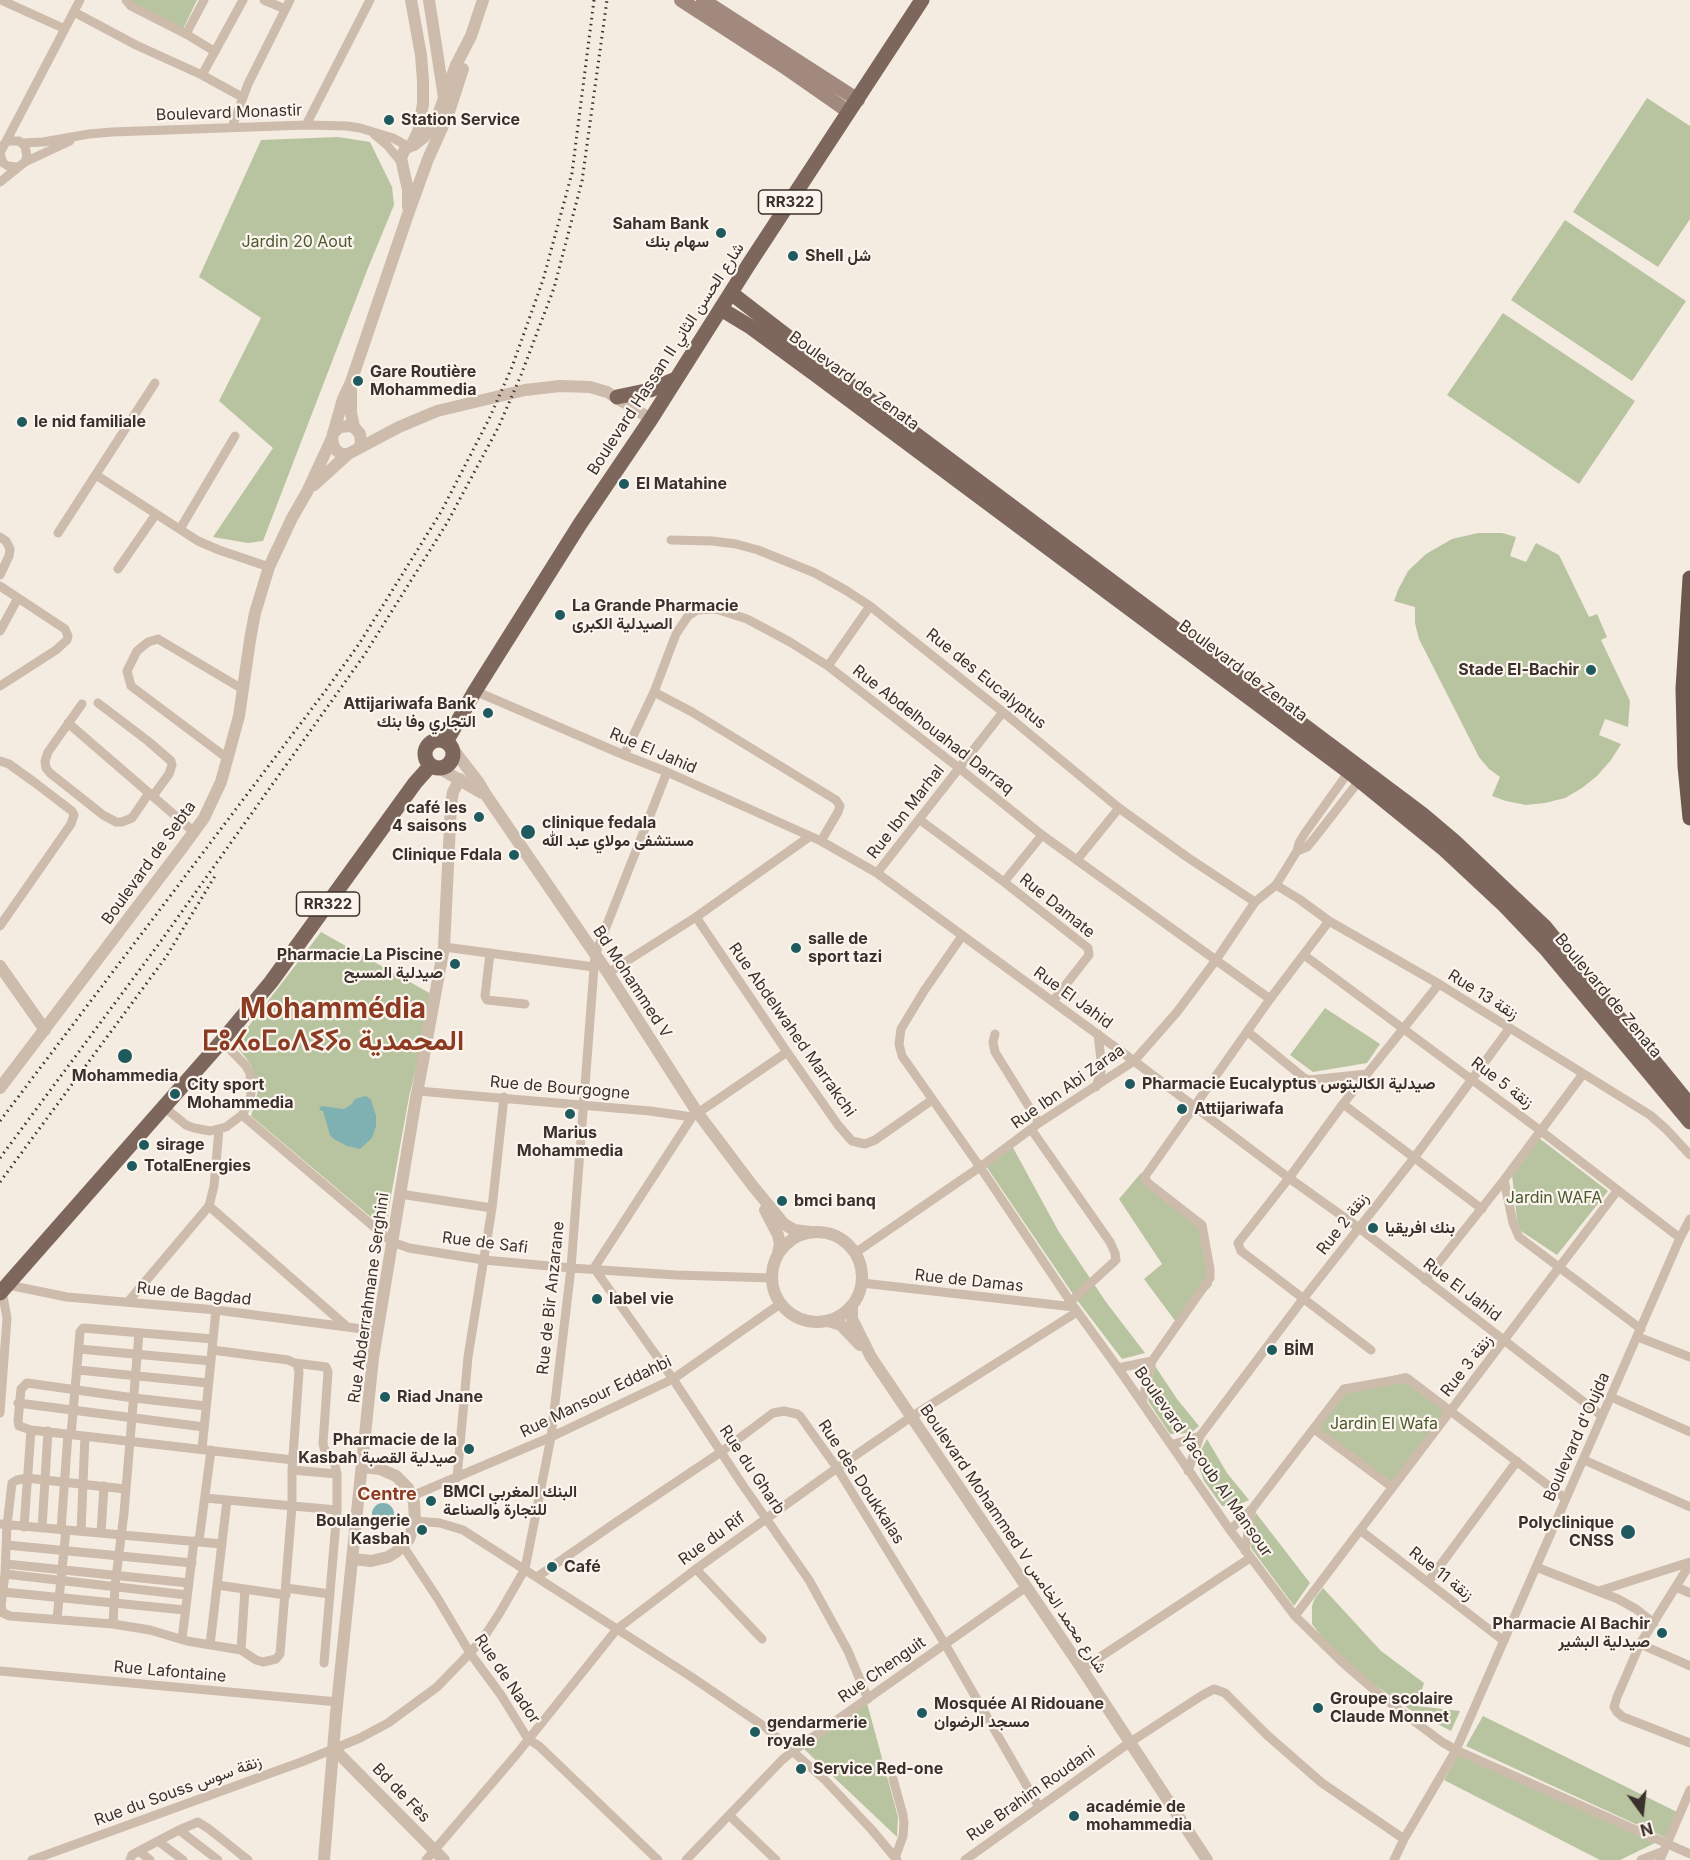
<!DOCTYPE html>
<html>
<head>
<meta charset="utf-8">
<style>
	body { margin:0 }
	#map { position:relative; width:1690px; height:1860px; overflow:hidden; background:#f4ebe1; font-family:Inter,sans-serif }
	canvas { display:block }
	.north { position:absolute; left:1612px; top:1782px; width:60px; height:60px; -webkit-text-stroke:4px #fbf5ee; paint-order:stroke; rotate:165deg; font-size:16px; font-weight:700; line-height:24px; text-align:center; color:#3b302b }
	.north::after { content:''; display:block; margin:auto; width:21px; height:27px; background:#3b302b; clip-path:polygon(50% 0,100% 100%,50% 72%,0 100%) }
</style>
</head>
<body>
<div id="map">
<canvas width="1690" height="1860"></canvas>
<div class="north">N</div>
</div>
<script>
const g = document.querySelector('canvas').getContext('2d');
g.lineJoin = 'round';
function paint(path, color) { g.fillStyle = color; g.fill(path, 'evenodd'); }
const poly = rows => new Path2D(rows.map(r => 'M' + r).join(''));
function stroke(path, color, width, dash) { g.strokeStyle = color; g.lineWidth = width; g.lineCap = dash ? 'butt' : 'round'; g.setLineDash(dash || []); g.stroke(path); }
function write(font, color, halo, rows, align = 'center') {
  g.font = font + ' Inter,Vazirmatn,"Noto Sans Tifinagh",sans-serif'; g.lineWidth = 4.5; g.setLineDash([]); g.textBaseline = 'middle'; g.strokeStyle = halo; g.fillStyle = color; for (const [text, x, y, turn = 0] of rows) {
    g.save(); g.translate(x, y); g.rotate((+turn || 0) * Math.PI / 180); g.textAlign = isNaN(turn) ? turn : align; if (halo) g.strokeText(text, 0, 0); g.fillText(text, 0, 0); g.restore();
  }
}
paint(poly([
	[124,0,197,0,183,29],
	[1647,98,1690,126,1690,219,1658,267,1573,212],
	[338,137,370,142,392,187,394,205,368,268,263,541,248,543,213,537,273,448,219,401,261,318,199,277,261,140],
	[1565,220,1686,301,1632,381,1511,300],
	[1503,313,1635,401,1579,484,1447,395],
	[1478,533,1502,533,1516,537,1510,556,1526,562,1536,543,1559,555,1589,617,1597,614,1607,637,1601,640,1630,701,1628,727,1605,719,1599,735,1621,744,1611,760,1597,776,1582,788,1565,798,1545,803,1526,805,1506,801,1492,796,1500,777,1489,769,1479,757,1419,639,1415,623,1415,607,1394,601,1398,590,1408,571,1426,554,1452,539],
	[321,932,433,995,409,1097,385,1229,251,1116,258,1091,251,1065,239,1049,238,1040],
	[1325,1008,1380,1044,1367,1063,1313,1072,1290,1055],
	[1539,1138,1608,1191,1557,1255,1518,1229,1512,1175],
	[1011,1144,1059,1232,1106,1302,1145,1353,1122,1359,1077,1300,986,1166],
	[1141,1173,1199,1219,1212,1285,1176,1322,1144,1279,1162,1264,1119,1199],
	[1155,1366,1177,1399,1199,1426,1191,1433,1170,1434,1148,1401],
	[1406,1373,1450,1412,1392,1487,1314,1429,1353,1385],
	[1207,1439,1227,1473,1249,1500,1235,1506,1222,1506,1204,1481,1198,1464,1201,1450],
	[1256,1513,1310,1583,1294,1606,1251,1548,1252,1529],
	[1323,1588,1381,1651,1424,1683,1417,1706,1460,1711,1451,1731,1409,1709,1375,1685,1331,1649,1312,1624,1312,1606,1315,1598],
	[867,1703,898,1817,897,1837,804,1749],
	[1483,1716,1679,1813,1666,1838,1466,1746],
	[1459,1753,1655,1843,1620,1860,1600,1860,1444,1780]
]), '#b8c4a0');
paint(poly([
	[366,1096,371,1100,376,1116,376,1126,372,1138,360,1149,347,1146,334,1139,330,1135,323,1111,319,1110,321,1106,344,1109,352,1104,355,1099],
	'372 1514a11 11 0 1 1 22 0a11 11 0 1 1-22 0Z'
]), '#7fb0b2');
stroke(poly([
	[1,0,65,29],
	[126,0,131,6,186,34,214,51],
	[264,0,285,9],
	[74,12,136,45,202,75,242,97],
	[186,34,204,0],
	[202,75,243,0],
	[306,125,370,0],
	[232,127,248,84,290,0],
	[374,134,387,145,401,162],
	[22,143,43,142,89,134,112,132,306,125,347,126,360,128,393,138,409,147],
	[0,153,80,0],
	[0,154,3,163,8,166,17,167],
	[25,162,70,141],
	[0,182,25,162,27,156,25,146,19,141,9,141,4,144],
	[96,475,198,541,219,550,269,567],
	[180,529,235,436],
	[58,533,155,383],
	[0,537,6,541,10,549,9,556,0,575],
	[671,540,712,541,736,544,758,550,815,573,847,591,870,606,1003,712,1119,808,1187,857,1255,902],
	[118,569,156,514],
	[0,586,65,629,68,636,67,640,56,650,0,686],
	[0,631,18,598],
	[828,666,870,606],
	[475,691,624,755,667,772,821,841,877,873,1134,1061,1289,1178,1359,1228,1602,1416],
	[654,692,692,712,836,800,840,806,838,812,821,841],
	[98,703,148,741,171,761,172,765,169,774,153,796],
	[82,704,48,752,45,761,46,768,50,773,103,815,116,822,122,822,132,818,149,793,194,832],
	[68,723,149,793],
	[624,755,654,692,676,634,688,616,697,610,716,609,747,619,790,642,828,666,959,768,1042,835,1270,999],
	[227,758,131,686,127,671,137,651,148,642,158,639,244,690],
	[0,761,9,764,34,782,72,811,74,815,71,824,0,926],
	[920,820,1004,882,1088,948,1089,955,1053,1001],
	[1297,851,1307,847,1313,840,1362,777],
	[1077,860,1119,808],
	[877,873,1003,712],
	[1004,882,1042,835],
	[1276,885,1297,851,1299,843,1305,833,1350,770],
	[696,917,787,1052,838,1125,852,1141,865,1144,875,1140,932,1100],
	[962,936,924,991,901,1029,899,1044,902,1056,980,1167,1074,1307,1118,1368,1230,1530,1295,1616,1342,1662,1386,1700,1442,1742,1456,1750,1690,1854],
	[444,947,594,967],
	[490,953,485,996,487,1000,525,1004],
	[1304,955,1541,1131,1680,1238],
	[608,973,696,917,809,837],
	[1248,1032,1304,1078,1309,1080,1367,1074],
	[995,1034,993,1042,995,1052,1039,1123],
	[1096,1087,1101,1072,1101,1060,1098,1034],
	[418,1091,650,1111,692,1117,787,1052],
	[1343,1104,1482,1209],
	[164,1107,186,1125,194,1128,210,1131,226,1127,242,1115,249,1102,251,1094,250,1073,246,1066,222,1041],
	[242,1115,392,1242,409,1248,484,1260,571,1268,676,1275,772,1278],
	[692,1117,594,1268,673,1379,742,1484,809,1580,848,1651,868,1699],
	[1031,1129,1110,1242,1115,1253,1116,1260,1070,1302],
	[1504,1180,1513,1223,1519,1237,1641,1329],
	[400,1194,492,1208],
	[209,1206,345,1325],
	[855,1253,980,1167,1039,1123,1134,1061,1177,1012,1216,960,1255,902,1276,885,1299,899,1329,921,1439,984,1650,1115,1666,1129,1690,1155],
	[1425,1280,1504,1180,1583,1074],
	[862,1283,1074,1307],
	[8,1285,67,1297,216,1310,378,1331],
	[128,1302,209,1206,214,1186,219,1129],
	[1638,1337,1690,1357],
	[79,1349,211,1361],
	[212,1350,288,1360,297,1364,299,1372,292,1470,292,1506,280,1654,276,1659,263,1662,256,1660,241,1650],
	[1371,1350,1241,1251,1238,1243,1289,1178,1343,1104,1439,984],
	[1152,1361,1210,1278,1210,1269,1202,1225,1148,1183,1145,1179,1146,1175,1270,999,1329,921],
	[295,1363,326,1367,328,1372,323,1443,324,1448,335,1465,337,1474,337,1510,324,1663],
	[1118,1368,1152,1361,1142,1402],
	[78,1370,208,1383],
	[1611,1397,1690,1432],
	[18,1403,204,1427],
	[206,1406,134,1398,27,1383,21,1389,18,1421,19,1426,31,1430,293,1460],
	[0,1413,7,1318,2,1291],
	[1314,1429,1392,1487],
	[71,1435,80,1332,83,1328,213,1339],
	[1171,1445,1200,1436],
	[202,1449,216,1310],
	[1584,1460,1690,1507],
	[292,1470,337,1474],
	[1188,1471,1200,1436,1303,1299,1414,1158,1509,1029],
	[457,1478,468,1357,492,1208,504,1097],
	[125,1489,27,1478,17,1480,12,1483,7,1525,5,1574,1,1606,3,1613,10,1616,113,1624,150,1630,187,1641,241,1650,245,1589],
	[412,1496,551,1437,673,1379,780,1304],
	[205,1498,337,1510],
	[415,1521,440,1523,463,1530,690,1676,765,1727,825,1780,872,1830,897,1860],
	[0,1524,222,1544],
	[24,1527,31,1430],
	[42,1528,48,1431],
	[61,1530,68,1434],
	[1230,1530,1252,1509,1344,1389,1407,1378,1566,1499],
	[1360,1530,1504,1641],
	[81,1531,85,1436],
	[101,1533,104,1486],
	[199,1541,211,1450],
	[7,1545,192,1563],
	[403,1546,438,1599,470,1653,501,1695,528,1739,539,1746,658,1860],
	[1245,1551,1252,1509],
	[6,1564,189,1583],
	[1690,1564,1640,1644,1617,1697,1614,1707,1617,1712,1623,1717,1690,1743],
	[1536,1567,1618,1599,1636,1609,1654,1623],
	[696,1569,762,1639],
	[5,1574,187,1595],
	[537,1577,615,1523,721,1452,773,1413,784,1411,797,1414,800,1416,837,1468,945,1644,1039,1807],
	[1428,1582,1517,1461],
	[217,1585,286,1595],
	[1676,1587,1690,1593],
	[286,1588,330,1594],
	[1599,1591,1690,1562],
	[3,1592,185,1610],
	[1295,1616,1617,1191],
	[57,1619,66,1530],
	[113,1624,115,1586,124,1513,139,1333],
	[182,1639,194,1541],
	[1640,1644,1690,1666],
	[210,1645,227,1500],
	[1082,1669,1250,1558],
	[0,1671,338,1702],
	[893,1779,903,1815,904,1823,903,1836,895,1858],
	[729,1815,776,1860],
	[179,1830,218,1860],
	[158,1841,183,1860],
	[139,1851,150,1860],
	[32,1860,304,1761,360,1738,388,1723,437,1687,470,1653,484,1637,499,1614,525,1569,551,1437,571,1268,595,955,667,772],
	[130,1860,132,1855,139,1851,179,1830,198,1822,209,1829,248,1860],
	[426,1860,516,1755,617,1629,696,1569,837,1468,911,1417,1077,1312],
	[686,1860,782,1760,793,1751,1026,1587],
	[965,1860,1129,1743,1201,1696,1214,1689,1225,1693,1267,1735,1322,1783,1404,1839],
	[1394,1860,1404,1839,1456,1750,1680,1238,1690,1219],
	[1641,1860,1664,1851],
	[1660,1860,1690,1790]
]), '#cdbbac', 9);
stroke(poly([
	[449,112,463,69],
	[414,145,424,137,435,123,456,65,471,36,483,0],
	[408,207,408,190,401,158,405,149,411,146,418,132,423,104,423,81,421,55,411,0],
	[351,390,351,413,354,427],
	[333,433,340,427,349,426,354,427,360,434,361,443,359,448],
	[332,438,333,445,336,450,341,454,348,454,399,427,437,411,525,390,560,386,590,387,607,392,651,419],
	[314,485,348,454],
	[452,748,479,783,486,795,608,973,697,1112,752,1185,784,1224,794,1230,810,1232],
	[439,768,482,793],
	[0,966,45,1030],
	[0,1088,182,848,204,818,221,782,239,716,250,640,255,613,269,567,292,518,307,492,332,438,343,399,351,382,407,217,428,159,447,117,429,0],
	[765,1210,778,1235,780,1244,778,1253],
	'772 1277a45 45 0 1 1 90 0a45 45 0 1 1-90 0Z',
	[852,1305,852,1319,871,1357,1082,1669,1207,1860],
	[828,1321,841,1325,860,1345],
	[353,1559,371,1561,388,1557,396,1552,409,1539,415,1521,414,1502,408,1488,396,1476,380,1469,363,1467],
	[334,1749,444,1860],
	[324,1860,336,1714,373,1358,415,1104,444,947,451,805,453,792,460,779]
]), '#cdbbac', 12);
stroke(poly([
	[681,0,783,66,849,112],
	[703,0,858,100]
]), '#a18a7d', 14);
stroke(poly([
	[731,293,862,394,1422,814,1454,841,1545,927,1690,1105],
	[721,309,749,326,816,375,1349,772,1445,850,1505,906,1546,949,1690,1122],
	[617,397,650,390,676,379],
	'425 754a14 14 0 1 1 28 0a14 14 0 1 1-28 0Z',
	[446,742,475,691,580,524,651,419,749,264,922,0],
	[0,1293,222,1041,271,982,415,783,431,765]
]), '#7d675c', 15);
stroke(poly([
	[1690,578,1683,689,1685,766,1690,818]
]), '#6c584f', 15);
stroke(poly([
	[0,1121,326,690,359,644,441,512,489,419,512,367,543,280,572,173,594,0],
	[0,1158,161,941,365,654,447,523,499,426,521,375,554,288,582,181,607,0],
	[0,1182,166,957,215,876]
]), '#3b302b', 3, [1.5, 4.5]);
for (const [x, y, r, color] of [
	[389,120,6,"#1f5a5e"],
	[721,233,6,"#1f5a5e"],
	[793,256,6,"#1f5a5e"],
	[358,381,6,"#1f5a5e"],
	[22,422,6,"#1f5a5e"],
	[624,484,6,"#1f5a5e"],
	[560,615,6,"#1f5a5e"],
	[1591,670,6,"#1f5a5e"],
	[488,713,6,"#1f5a5e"],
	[479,817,6,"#1f5a5e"],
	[528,832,8,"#1f5a5e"],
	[514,855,6,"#1f5a5e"],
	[796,948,6,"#1f5a5e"],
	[455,964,6,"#1f5a5e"],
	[125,1056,8,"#1f5a5e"],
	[1130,1084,6,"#1f5a5e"],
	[175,1094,6,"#1f5a5e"],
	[1182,1109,6,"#1f5a5e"],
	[570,1114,6,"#1f5a5e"],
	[144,1145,6,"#1f5a5e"],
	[132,1166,6,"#1f5a5e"],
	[782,1201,6,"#1f5a5e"],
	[1373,1228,6,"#1f5a5e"],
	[597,1299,6,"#1f5a5e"],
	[1272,1350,6,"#1f5a5e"],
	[385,1397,6,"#1f5a5e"],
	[469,1449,6,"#1f5a5e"],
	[431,1501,6,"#1f5a5e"],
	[422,1530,6,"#1f5a5e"],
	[1628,1532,8,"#1f5a5e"],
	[552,1567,6,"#1f5a5e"],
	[1662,1633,6,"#1f5a5e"],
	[1318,1708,6,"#1f5a5e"],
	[922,1713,6,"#1f5a5e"],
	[755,1732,6,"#1f5a5e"],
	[801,1769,6,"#1f5a5e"],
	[1074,1816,6,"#1f5a5e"]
]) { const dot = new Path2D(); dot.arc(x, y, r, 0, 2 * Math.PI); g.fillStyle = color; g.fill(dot); stroke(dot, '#fbf5ee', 2); }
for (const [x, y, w] of [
	[790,202,63],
	[328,904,63]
]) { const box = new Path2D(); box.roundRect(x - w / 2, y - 12, w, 24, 4.5); g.fillStyle = '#fbf5ee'; g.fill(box); stroke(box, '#3b302b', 1.5); }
write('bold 15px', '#3b302b', null, [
	["RR322",790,202],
	["RR322",328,904]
]);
write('16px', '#3b302b', '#fbf5ee', [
	["Boulevard Monastir",229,113,-2],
	["Boulevard Hassan II شارع الحسن الثاني",666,359,-57],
	["Boulevard de Zenata",854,381,36],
	["Boulevard de Zenata",1243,671,37],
	["Rue des Eucalyptus",986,679,39],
	["Rue Abdelhouahad Darraq",933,730,38],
	["Rue El Jahid",653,751,23],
	["Rue Ibn Marhal",906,812,-52],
	["Boulevard de Sebta",149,863,-54],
	["Rue Damate",1057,906,39],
	["Bd Mohammed V",632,982,57],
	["Rue 13 زنقة",1483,995,32],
	["Boulevard de Zenata",1608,996,50],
	["Rue El Jahid",1073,998,36],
	["Rue Abdelwahed Marrakchi",792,1030,55],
	["Rue 5 زنقة",1502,1083,37],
	["Rue Ibn Abi Zaraa",1068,1087,-35],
	["Rue de Bourgogne",560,1088,5],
	["Rue 2 زنقة",1343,1224,-52],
	["Rue de Safi",485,1243,7],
	["Rue de Damas",969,1281,6],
	["Rue El Jahid",1462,1290,37],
	["Rue de Bagdad",194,1294,6],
	["Rue Abderrahmane Serghini",369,1298,-82],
	["Rue de Bir Anzarane",551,1298,-84],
	["Rue 3 زنقة",1467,1366,-52],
	["Rue Mansour Eddahbi",596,1397,-26],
	["Boulevard d'Oujda",1577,1437,-66],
	["Boulevard Yacoub Al Mansour",1203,1462,55],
	["Rue du Gharb",752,1470,56],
	["Rue des Doukkalas",861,1482,57],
	["Rue du Rif",712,1539,-36],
	["Boulevard Mohammed V شارع محمد الخامس",1013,1539,56],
	["Rue 11 زنقة",1441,1574,38],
	["Rue Chenguit",882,1670,-35],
	["Rue Lafontaine",170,1672,5],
	["Rue de Nador",507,1679,56],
	["Rue du Souss زنقة سوس",178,1791,-20],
	["Bd de Fès",401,1793,46],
	["Rue Brahim Roudani",1031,1794,-35]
]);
write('bold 16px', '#3b302b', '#fbf5ee', [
	["Station Service",401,120],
	["Saham Bank",709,224,"right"],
	["سهام بنك",709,242,"right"],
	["Shell شل",805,256],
	["Gare Routière",370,372],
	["Mohammedia",370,390],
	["le nid familiale",34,422],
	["El Matahine",636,484],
	["La Grande Pharmacie",572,606],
	["الصيدلية الكبرى",572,624],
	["Stade El-Bachir",1579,670,"right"],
	["Attijariwafa Bank",476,704,"right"],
	["التجاري وفا بنك",476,722,"right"],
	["café les",467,808,"right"],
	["4 saisons",467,826,"right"],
	["clinique fedala",542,823],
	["مستشفى مولاي عبد الله",542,841],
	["Clinique Fdala",502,855,"right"],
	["salle de",808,939],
	["sport tazi",808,957],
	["Pharmacie La Piscine",443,955,"right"],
	["صيدلية المسبح",443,973,"right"],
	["Mohammedia",125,1076,"center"],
	["Pharmacie Eucalyptus صيدلية الكالبتوس",1142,1084],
	["City sport",187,1085],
	["Mohammedia",187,1103],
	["Attijariwafa",1194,1109],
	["Marius",570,1133,"center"],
	["Mohammedia",570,1151,"center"],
	["sirage",156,1145],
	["TotalEnergies",144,1166],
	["bmci banq",794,1201],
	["بنك افريقيا",1385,1228],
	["label vie",609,1299],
	["BİM",1284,1350],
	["Riad Jnane",397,1397],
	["Pharmacie de la",457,1440,"right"],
	["Kasbah صيدلية القصبة",457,1458,"right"],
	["BMCI البنك المغربي",443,1492],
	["للتجارة والصناعة",443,1510],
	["Boulangerie",410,1521,"right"],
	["Kasbah",410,1539,"right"],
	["Polyclinique",1614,1523,"right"],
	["CNSS",1614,1541,"right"],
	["Café",564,1567],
	["Pharmacie Al Bachir",1650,1624,"right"],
	["صيدلية البشير",1650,1642,"right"],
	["Groupe scolaire",1330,1699],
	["Claude Monnet",1330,1717],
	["Mosquée Al Ridouane",934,1704],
	["مسجد الرضوان",934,1722],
	["gendarmerie",767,1723],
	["royale",767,1741],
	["Service Red-one",813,1769],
	["académie de",1086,1807],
	["mohammedia",1086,1825]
], 'left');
write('16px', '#4a5a2e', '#fbf5ee', [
	["Jardin 20 Aout",297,242],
	["Jardin WAFA",1554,1198],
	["Jardin El Wafa",1384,1424]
]);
write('bold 18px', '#8c3b22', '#fbf5ee', [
	["Centre",387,1495]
]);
write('bold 28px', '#8c3b22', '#fbf5ee', [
	["Mohammédia",333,1010],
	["ⵎⵓⵃⴰⵎⴰⴷⵉⵢⴰ المحمدية",333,1042]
]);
</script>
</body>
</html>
